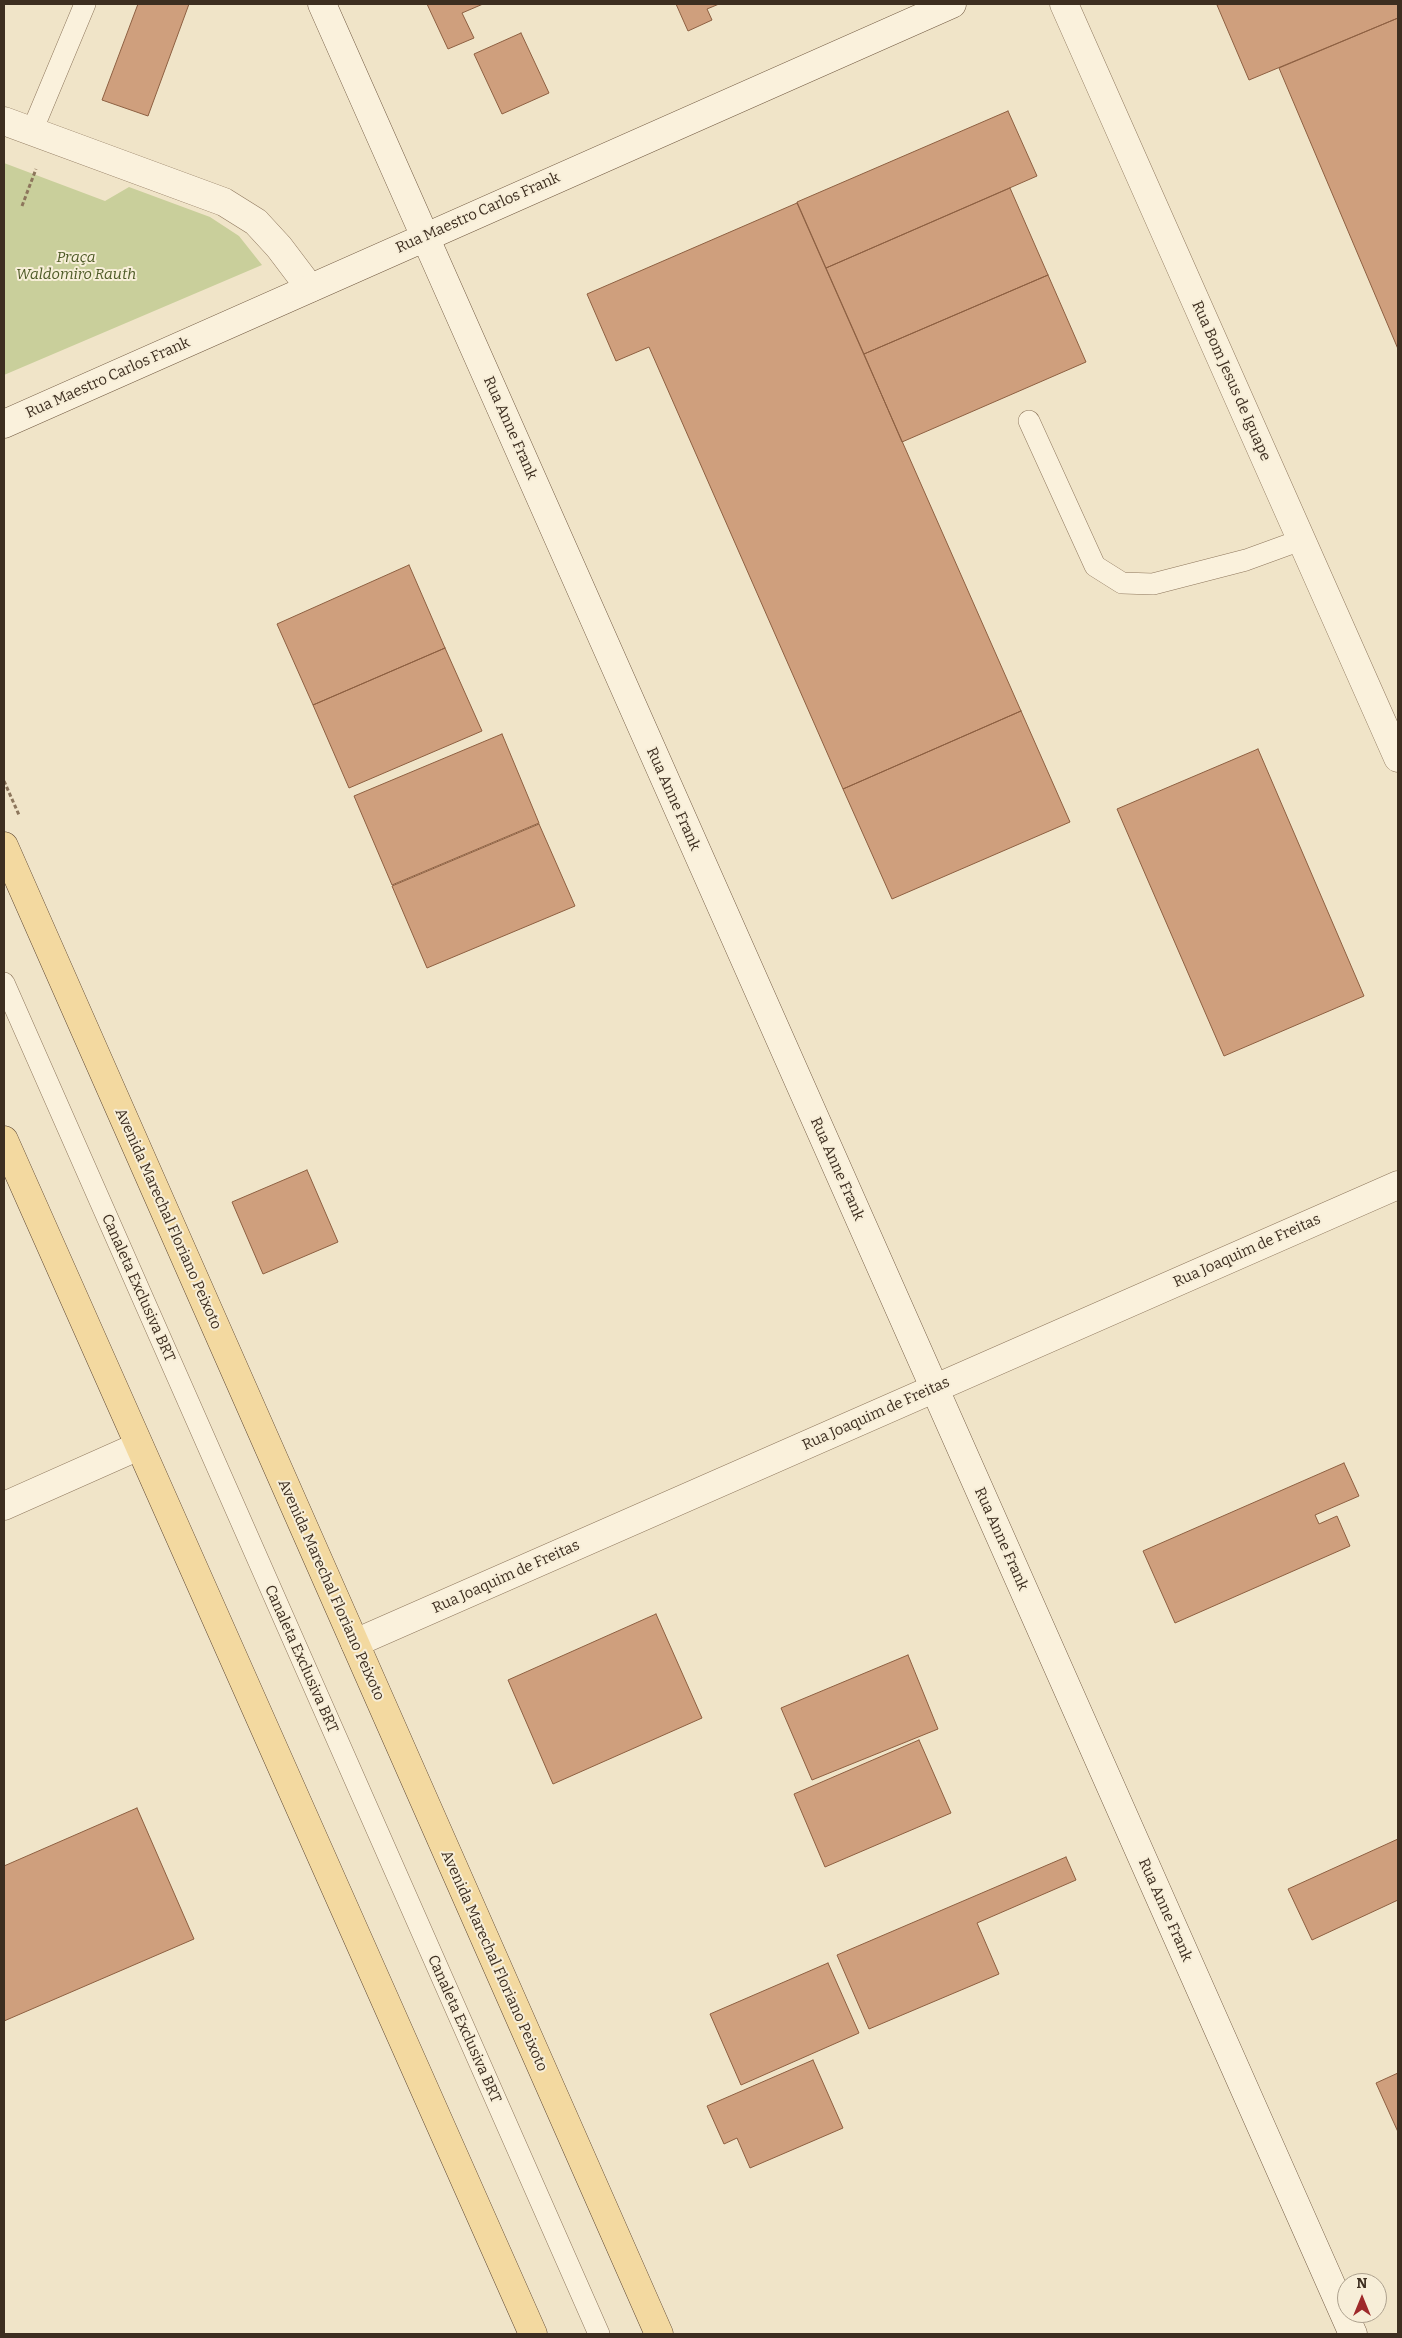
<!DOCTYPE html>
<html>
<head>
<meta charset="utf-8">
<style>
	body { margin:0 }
	#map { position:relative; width:1402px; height:2338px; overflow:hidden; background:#f0e4c8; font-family:Bitter,serif }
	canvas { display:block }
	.frame { position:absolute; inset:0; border:5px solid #3d2e20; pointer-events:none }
	.north { position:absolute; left:1337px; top:2273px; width:50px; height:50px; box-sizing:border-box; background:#f7eed8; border:1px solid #ada18e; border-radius:50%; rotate:0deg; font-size:14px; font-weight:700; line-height:20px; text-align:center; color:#3d2e20 }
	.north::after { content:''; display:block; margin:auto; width:18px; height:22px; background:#9e2a2b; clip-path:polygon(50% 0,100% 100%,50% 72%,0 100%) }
</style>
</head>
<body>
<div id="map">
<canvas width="1402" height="2338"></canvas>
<div class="frame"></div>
<div class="north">N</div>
</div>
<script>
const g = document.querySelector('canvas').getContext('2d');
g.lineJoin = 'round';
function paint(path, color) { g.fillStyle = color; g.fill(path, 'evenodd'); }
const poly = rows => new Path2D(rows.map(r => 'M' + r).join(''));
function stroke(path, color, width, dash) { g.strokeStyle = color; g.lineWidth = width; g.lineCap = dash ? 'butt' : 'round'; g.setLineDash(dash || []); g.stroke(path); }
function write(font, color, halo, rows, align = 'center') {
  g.font = font + ' Bitter,serif'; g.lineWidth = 4; g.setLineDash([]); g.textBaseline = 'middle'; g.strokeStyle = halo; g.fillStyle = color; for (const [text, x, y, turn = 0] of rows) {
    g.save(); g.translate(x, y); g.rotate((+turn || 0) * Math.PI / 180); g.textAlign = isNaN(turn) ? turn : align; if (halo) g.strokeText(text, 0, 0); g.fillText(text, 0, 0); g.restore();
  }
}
paint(poly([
	[4,163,105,201,129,187,210,217,239,236,262,265,4,375]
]), '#c9cf9b');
const building = poly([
	[138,4,189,4,148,116,102,100,138,4],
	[427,4,483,4,462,13,474,38,448,49,427,4],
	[676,4,719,4,707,9,712,20,688,31,676,4],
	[1221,4,1398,4,1398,18,1249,80,1217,5,1221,4],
	[1398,18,1398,349,1279,68,1398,18],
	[521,33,549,93,502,114,474,54,521,33],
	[1008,111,1037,176,826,268,797,202,1008,111],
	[1010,188,1048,275,864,354,826,268,1010,188],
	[797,203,1021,711,843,789,649,347,616,361,587,294,797,203],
	[1048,275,1086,362,902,442,864,354,1048,275],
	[409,565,445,648,313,705,277,624,409,565],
	[445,648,482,731,349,788,313,705,445,648],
	[1021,711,1070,822,892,899,843,789,1021,711],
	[502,734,539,823,392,885,354,796,502,734],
	[1258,749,1364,996,1224,1056,1117,809,1258,749],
	[539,824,575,906,427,968,392,886,539,824],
	[307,1170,338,1242,263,1274,232,1202,307,1170],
	[1344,1463,1359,1496,1315,1515,1319,1524,1337,1516,1350,1546,1175,1623,1143,1551,1344,1463],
	[656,1614,702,1718,553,1784,508,1680,656,1614],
	[908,1655,938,1729,812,1780,781,1708,908,1655],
	[919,1740,951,1813,825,1867,794,1794,919,1740],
	[137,1808,194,1939,4,2021,4,1866,137,1808],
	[1398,1839,1398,1900,1312,1940,1288,1889,1398,1839],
	[1066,1857,1076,1880,977,1923,999,1974,869,2029,837,1955,1066,1857],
	[828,1963,859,2033,741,2085,710,2014,828,1963],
	[813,2060,843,2128,750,2168,737,2138,724,2144,707,2106,813,2060],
	[1398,2073,1398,2132,1376,2083,1398,2073]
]);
paint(building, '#cf9f7d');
stroke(building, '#8d5f41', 1);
const lane = poly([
	[32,131,85,4],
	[1029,421,1095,566,1122,583,1153,584,1246,560,1301,540],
	[4,983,599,2334]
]);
const street = poly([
	[1064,4,1398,758],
	[4,121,224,202,256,222,279,247,310,288],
	[4,1506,139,1446],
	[355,1643,1398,1185]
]);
const secondary = poly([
	[322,4,1353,2334],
	[4,424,952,4]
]);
const primary = poly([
	[4,846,659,2334],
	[4,1140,533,2334]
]);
stroke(lane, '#8d765c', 22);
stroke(street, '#8d765c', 29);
stroke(secondary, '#6f573f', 29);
stroke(primary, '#5b4430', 29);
stroke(poly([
	[22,206,36,169],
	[4,781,19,815]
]), '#8d765c', 3, [4, 2.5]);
stroke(lane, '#faf1dc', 21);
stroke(street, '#faf1dc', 28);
stroke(secondary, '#faf1dc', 28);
stroke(primary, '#f3d9a0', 28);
write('15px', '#3d2e20', '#f7eed8', [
	["Rua Maestro Carlos Frank",478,213,-24],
	["Rua Maestro Carlos Frank",108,378,-24],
	["Rua Bom Jesus de Iguape",1231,381,66],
	["Rua Anne Frank",510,428,66],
	["Rua Anne Frank",673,799,66],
	["Rua Anne Frank",837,1169,66],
	["Avenida Marechal Floriano Peixoto",168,1219,66],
	["Rua Joaquim de Freitas",1247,1251,-24],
	["Canaleta Exclusiva BRT",138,1288,66],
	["Rua Joaquim de Freitas",876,1414,-24],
	["Rua Anne Frank",1001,1539,66],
	["Rua Joaquim de Freitas",506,1577,-24],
	["Avenida Marechal Floriano Peixoto",331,1590,66],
	["Canaleta Exclusiva BRT",301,1659,66],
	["Rua Anne Frank",1165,1910,66],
	["Avenida Marechal Floriano Peixoto",494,1961,66],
	["Canaleta Exclusiva BRT",464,2029,66]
]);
write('italic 15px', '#4d5a26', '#f7eed8', [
	["Praça",76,258],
	["Waldomiro Rauth",76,275]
]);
</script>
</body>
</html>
